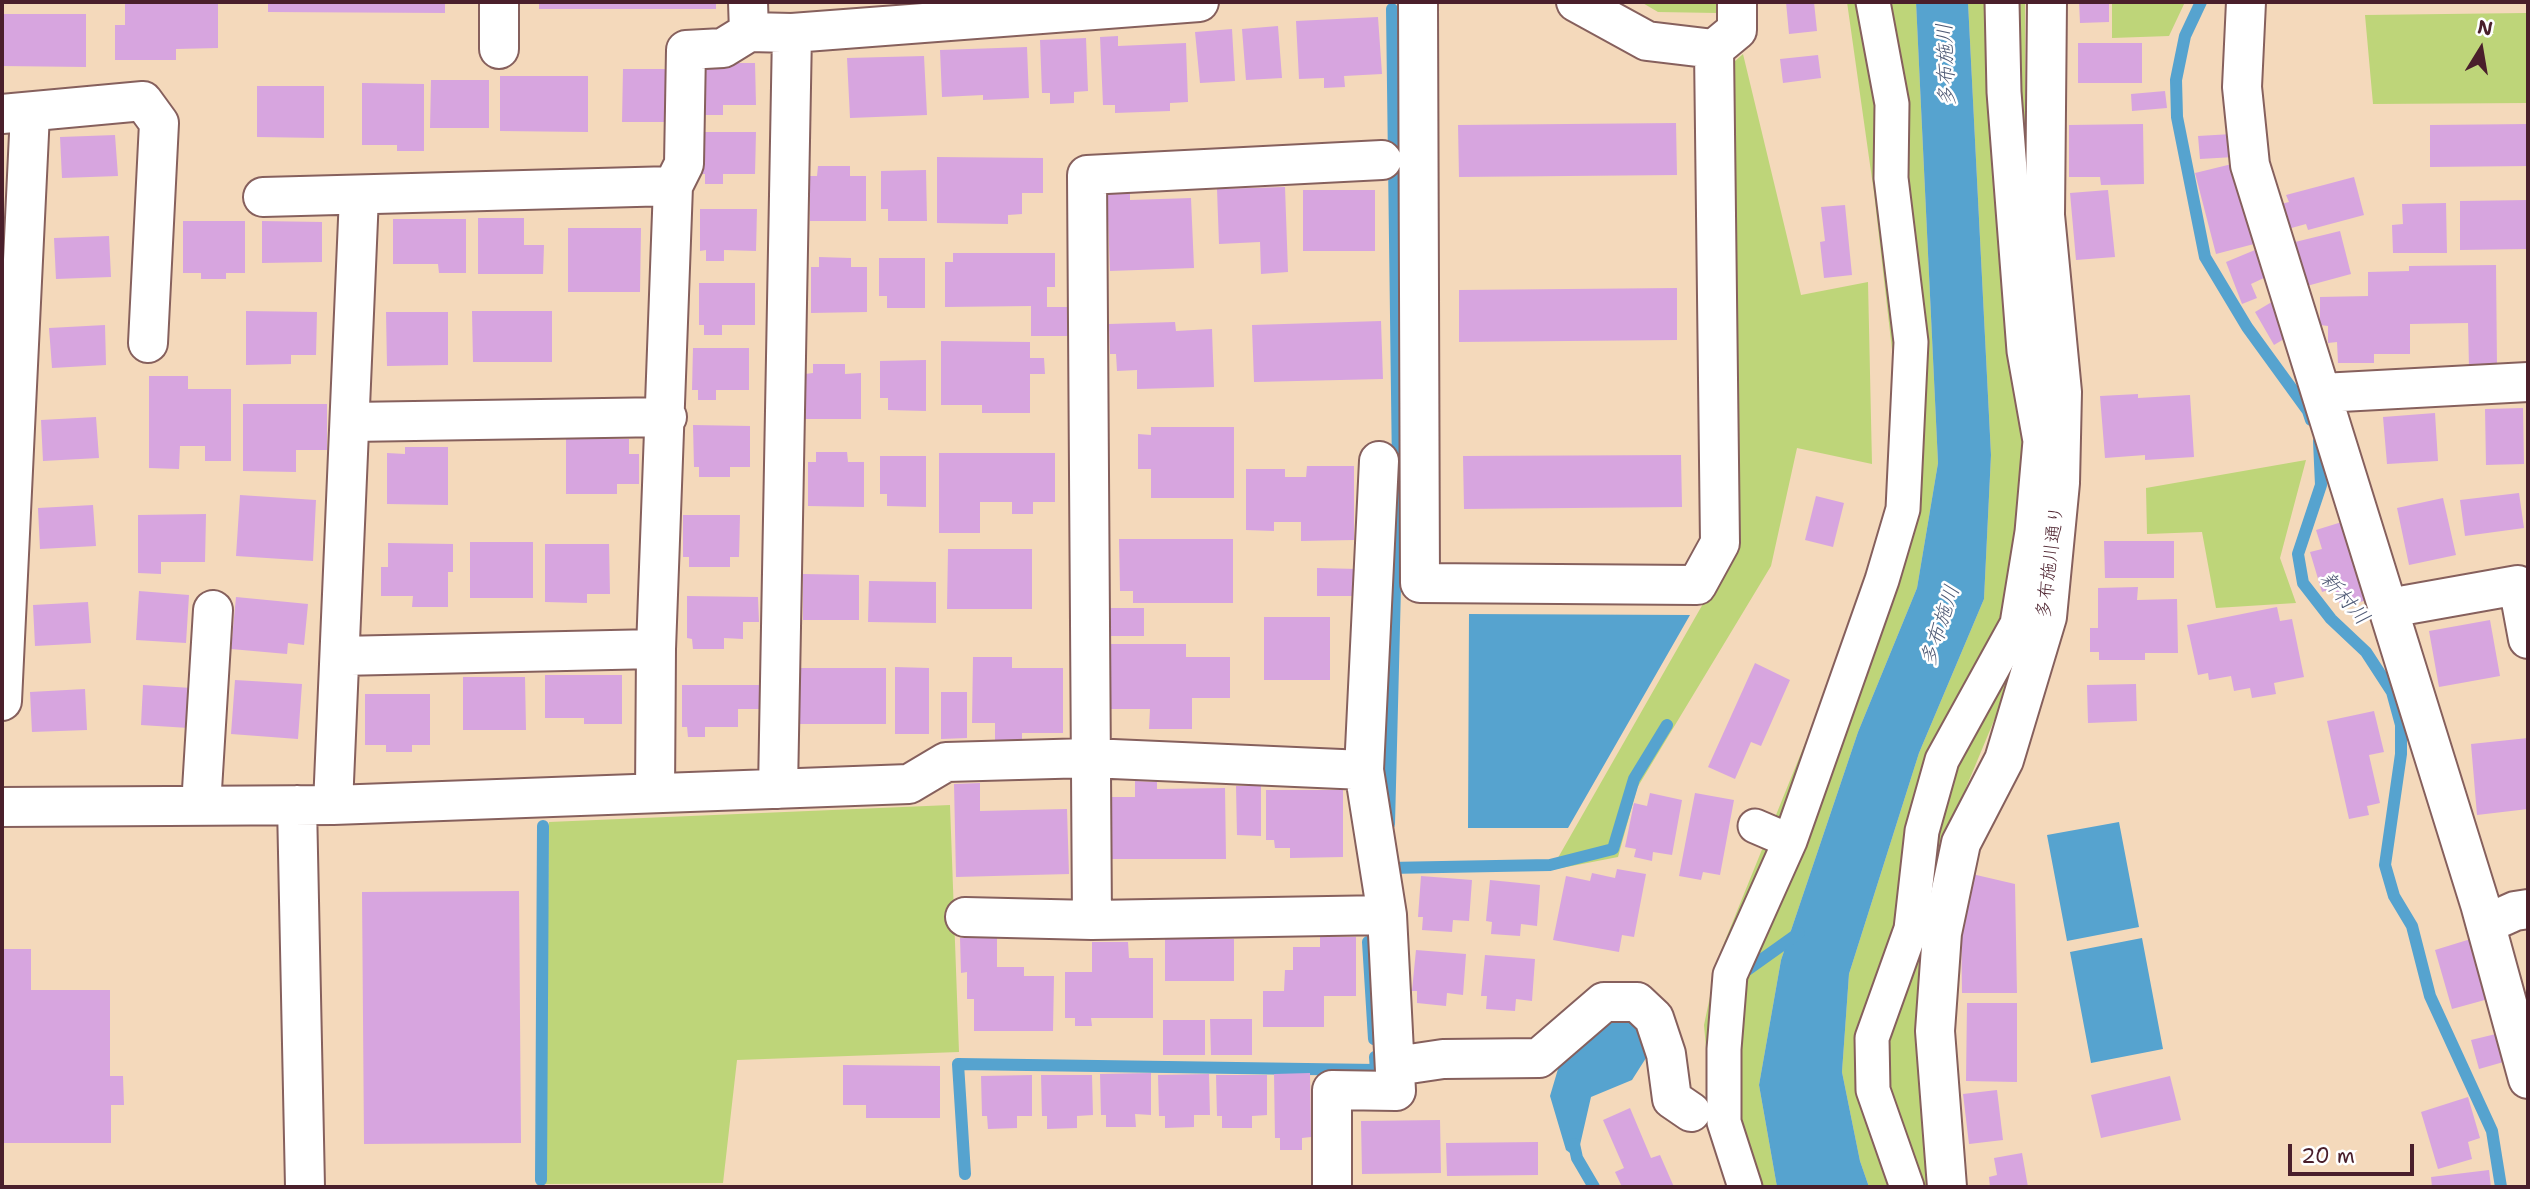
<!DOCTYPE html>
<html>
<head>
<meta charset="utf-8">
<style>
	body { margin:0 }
	#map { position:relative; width:2530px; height:1189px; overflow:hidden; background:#f4d9bb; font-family:"Shantell Sans",sans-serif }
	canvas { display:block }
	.frame { position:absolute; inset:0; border:4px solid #4a1f2b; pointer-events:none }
	.north { position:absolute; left:2446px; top:14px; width:70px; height:70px; -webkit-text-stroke:5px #fff; paint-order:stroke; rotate:11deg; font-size:19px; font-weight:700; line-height:28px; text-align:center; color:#4a1f2b }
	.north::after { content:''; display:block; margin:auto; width:24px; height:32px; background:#4a1f2b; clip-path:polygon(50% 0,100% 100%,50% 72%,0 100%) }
	.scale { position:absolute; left:2288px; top:1144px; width:126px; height:32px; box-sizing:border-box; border:4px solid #4a1f2b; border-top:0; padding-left:9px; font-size:21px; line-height:24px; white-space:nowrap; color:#4a1f2b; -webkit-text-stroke:5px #fff; paint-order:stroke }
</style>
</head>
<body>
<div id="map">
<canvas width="2530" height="1189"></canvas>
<div class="frame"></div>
<div class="north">N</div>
<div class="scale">20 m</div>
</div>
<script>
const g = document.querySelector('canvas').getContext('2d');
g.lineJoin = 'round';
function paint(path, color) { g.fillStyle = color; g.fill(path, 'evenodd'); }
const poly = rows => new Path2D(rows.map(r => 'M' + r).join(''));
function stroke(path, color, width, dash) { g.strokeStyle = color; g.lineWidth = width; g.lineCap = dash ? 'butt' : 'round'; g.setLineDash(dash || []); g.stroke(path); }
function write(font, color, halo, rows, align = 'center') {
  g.font = font + ' "Shantell Sans","Klee One",sans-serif'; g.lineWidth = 5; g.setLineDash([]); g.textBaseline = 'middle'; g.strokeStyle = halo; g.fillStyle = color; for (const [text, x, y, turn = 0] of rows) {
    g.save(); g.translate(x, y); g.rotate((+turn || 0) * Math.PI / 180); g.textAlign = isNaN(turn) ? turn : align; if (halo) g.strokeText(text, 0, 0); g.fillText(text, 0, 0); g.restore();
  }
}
paint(poly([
	[1641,2,1717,2,1717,13,1658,12],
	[1847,2,1916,2,1938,463,1917,588,1858,732,1781,960,1759,1085,1777,1187,1726,1187,1713,1129,1704,1025,1718,958,1868,588,1889,492,1894,367,1874,193],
	[1968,2,2025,2,2025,222,2049,427,2020,658,1943,843,1915,1022,1931,1187,1869,1187,1860,1161,1842,1072,1849,974,1919,753,1984,599,1991,455],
	[2112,2,2185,2,2169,36,2112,38],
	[2526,13,2527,103,2373,104,2365,15],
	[1743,54,1801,295,1868,282,1872,464,1797,448,1771,566,1637,788,1618,857,1551,870,1732,553,1724,71],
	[2306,460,2280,558,2296,603,2216,608,2202,532,2147,534,2146,488],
	[950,805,959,1052,737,1060,723,1183,545,1184,549,822]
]), '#bed579');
paint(poly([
	[1916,2,1968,2,1991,455,1984,599,1919,753,1849,974,1842,1072,1860,1161,1869,1187,1777,1187,1759,1085,1781,960,1858,732,1917,588,1938,463],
	[1469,614,1690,615,1568,828,1468,828],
	[2119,822,2139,927,2067,941,2047,835],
	[2142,938,2163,1049,2091,1063,2070,952],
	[1627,1018,1644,1033,1646,1058,1632,1080,1591,1097,1577,1158,1566,1150,1550,1096,1558,1069,1590,1030]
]), '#56a3cf');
stroke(poly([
	[2201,2,2185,36,2176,80,2177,117,2205,257,2247,327,2308,411,2311,420],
	[2319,441,2321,485,2298,554,2303,583,2331,619,2366,652,2392,692,2401,725,2401,754,2385,865,2394,896,2412,926,2430,996,2492,1131,2501,1187],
	[1389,824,1398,469,1392,9],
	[1388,868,1550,865,1613,849,1634,779,1667,725],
	[1368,942,1374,1039],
	[1747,970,1799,933],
	[1574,1144,1577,1158,1594,1187],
	[965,1174,958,1064,1376,1070,1375,1057],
	[541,1180,543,826]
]), '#56a3cf', 12);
paint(poly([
	[125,2,218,2,218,48,176,49,176,60,115,60,115,25,125,25],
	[268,2,445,2,445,13,268,12],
	[539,2,716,2,716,9,539,9],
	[1786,2,1814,2,1817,31,1789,34],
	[2079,2,2109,2,2109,22,2080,23],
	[4,14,86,14,86,67,2,66],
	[1378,17,1382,74,1344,76,1345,87,1324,88,1324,78,1299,79,1296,21],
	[1278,26,1282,78,1246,80,1242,29],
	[1232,29,1235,81,1200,83,1195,32],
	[1118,36,1118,46,1186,43,1188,102,1170,103,1170,111,1115,113,1115,105,1103,105,1100,37],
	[1086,38,1088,91,1074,92,1074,103,1050,104,1050,93,1042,93,1040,40],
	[2078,43,2142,43,2142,83,2078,83],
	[1027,47,1029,98,983,100,983,95,942,97,940,50],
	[1818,55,1821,78,1783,83,1780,59],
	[924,56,927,115,850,118,847,58],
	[699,63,755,63,756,105,723,105,723,115,705,115,705,105,700,105],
	[623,69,667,69,668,122,622,122],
	[500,76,588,76,588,132,500,131],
	[431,80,489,80,489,128,430,128],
	[362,83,424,84,424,151,397,151,397,145,362,145],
	[257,86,324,86,324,138,257,137],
	[2165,91,2167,108,2132,111,2131,94],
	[1676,123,1677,175,1459,177,1458,125],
	[2143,124,2144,184,2101,185,2100,177,2069,177,2069,125],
	[2528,124,2528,166,2430,167,2430,125],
	[699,132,756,132,755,174,723,174,723,184,705,184,705,174,699,174],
	[2232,134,2234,157,2200,159,2198,136],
	[115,135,118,176,62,178,60,137],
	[937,157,1043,158,1043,193,1022,193,1022,214,1008,215,1008,224,937,223],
	[2232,164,2254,244,2216,254,2195,173],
	[818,166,850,166,850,176,866,176,866,221,810,221,810,176,817,176],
	[926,170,927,221,888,221,888,209,881,209,881,171],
	[2354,177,2364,215,2308,230,2306,224,2284,230,2277,205,2289,202,2286,195],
	[1285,187,1288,272,1261,274,1260,242,1219,244,1217,189],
	[1303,190,1375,190,1375,251,1303,251],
	[2108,190,2115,257,2076,260,2070,193],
	[1130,191,1130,200,1191,198,1194,268,1110,271,1107,192],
	[2528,200,2528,249,2460,250,2460,201],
	[2446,203,2447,253,2393,253,2392,225,2403,224,2402,204],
	[1845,205,1852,275,1824,278,1820,242,1825,241,1821,207],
	[700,209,757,209,756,251,724,250,724,261,706,261,706,250,700,251],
	[478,218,524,218,524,245,544,245,543,274,478,274],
	[393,219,466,219,466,273,439,273,438,264,393,264],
	[183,221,245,221,245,273,226,273,226,279,201,279,201,273,183,273],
	[262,221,322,222,322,262,262,263],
	[568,228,641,228,640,292,568,292],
	[2340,231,2351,274,2303,287,2291,243],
	[109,236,111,277,56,279,54,238],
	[2255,250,2266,277,2251,284,2257,298,2242,304,2226,262],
	[953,253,1055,253,1055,287,1047,287,1047,307,1069,307,1068,336,1031,336,1031,306,945,307,945,262,953,262],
	[819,257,851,258,851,267,867,267,867,312,811,313,811,267,819,267],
	[879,258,925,258,925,308,887,308,887,296,879,296],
	[2496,265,2497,367,2469,367,2468,323,2410,324,2410,354,2374,354,2374,363,2338,363,2337,342,2328,343,2328,326,2320,325,2320,297,2368,296,2368,272,2409,271,2409,266],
	[699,283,755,283,755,325,722,325,722,335,704,335,704,325,699,325],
	[1677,288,1677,340,1459,342,1459,290],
	[2275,300,2294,333,2274,345,2255,312],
	[246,311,317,312,316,355,291,355,291,364,246,365],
	[472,311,552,311,552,362,473,362],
	[386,312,448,312,448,365,387,366],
	[1381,321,1383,379,1254,382,1252,325],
	[1175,322,1176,331,1212,329,1214,387,1137,389,1137,370,1117,371,1116,354,1110,354,1109,324],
	[105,325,106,365,52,368,49,328],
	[941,341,1030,342,1030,358,1044,358,1045,374,1030,374,1030,413,982,413,982,405,941,405],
	[693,348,749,348,749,390,716,390,716,400,698,400,698,390,692,390],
	[926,360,926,411,888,410,888,398,880,398,880,361],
	[813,364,845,364,845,374,861,373,861,419,805,419,805,374,813,373],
	[149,376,188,376,188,389,231,389,231,461,205,461,205,446,180,446,179,469,149,468],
	[2138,394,2138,398,2190,395,2194,457,2145,460,2145,455,2105,458,2100,396],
	[243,404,327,404,327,450,296,450,296,472,243,471],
	[2523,408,2524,464,2486,465,2485,409],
	[2435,413,2438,461,2387,464,2383,417],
	[96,417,99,458,43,461,41,420],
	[693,425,750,426,750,467,730,467,730,477,699,477,699,467,694,467],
	[1151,427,1234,427,1234,498,1151,498,1151,469,1138,469,1138,434,1151,435],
	[566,439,629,439,629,454,639,454,639,484,617,484,617,494,566,494],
	[405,447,448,447,448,505,387,504,387,453,405,454],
	[816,452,847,452,848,462,864,462,864,507,808,506,808,462,816,462],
	[939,453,1055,453,1055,502,1033,502,1033,514,1012,514,1012,502,980,502,980,533,939,533],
	[1681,455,1682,507,1464,509,1463,456],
	[880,456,926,456,926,507,887,506,887,494,880,494],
	[1307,466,1354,466,1354,540,1301,541,1301,522,1274,522,1274,531,1246,530,1246,469,1285,469,1285,477,1306,477],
	[2519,493,2524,528,2465,536,2460,500],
	[240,495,316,500,313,561,236,556],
	[1816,496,1844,503,1833,547,1805,540],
	[2443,498,2456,555,2409,565,2397,508],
	[93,505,96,546,40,549,38,508],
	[206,514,205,562,161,562,161,574,138,573,138,515],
	[683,515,740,515,739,557,730,557,730,567,689,567,689,557,683,557],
	[2345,521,2370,599,2341,608,2335,588,2322,592,2310,552,2322,549,2316,530],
	[1119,539,1233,539,1233,603,1133,603,1133,591,1120,591],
	[2104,541,2174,541,2174,578,2105,578],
	[470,542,533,542,533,598,470,598],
	[388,543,453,544,453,572,448,572,448,607,412,607,413,596,381,596,381,567,388,567],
	[545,544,609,544,610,594,587,594,587,603,545,602],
	[948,549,1032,549,1032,609,947,609],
	[1317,568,1358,569,1358,596,1317,596],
	[803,574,859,575,859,620,803,620],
	[869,581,936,582,936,623,868,622],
	[2138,587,2137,600,2177,599,2178,653,2145,653,2145,660,2099,660,2099,652,2090,652,2090,628,2098,628,2098,588],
	[139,591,189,595,186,643,136,640],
	[687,596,758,597,759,622,743,622,743,639,724,638,724,649,693,649,692,639,687,638],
	[236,597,308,604,304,645,288,643,287,654,231,649],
	[88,602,91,643,35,646,33,605],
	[2277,607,2280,621,2292,619,2304,677,2274,683,2276,694,2252,698,2250,688,2234,691,2231,676,2209,680,2208,673,2198,675,2187,625],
	[1110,608,1144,608,1144,636,1110,636],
	[1264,617,1330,617,1330,680,1264,680],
	[2490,620,2500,676,2439,687,2429,631],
	[1110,644,1186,644,1186,657,1230,657,1230,698,1192,698,1192,729,1149,729,1150,709,1110,709],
	[973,657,1012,657,1012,668,1063,668,1063,733,1022,733,1022,741,995,742,995,723,972,723],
	[1755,663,1790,680,1761,746,1751,742,1735,779,1708,767],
	[895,667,929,668,929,734,895,734],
	[794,668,886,668,886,724,794,724],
	[545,675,622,675,622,724,584,724,584,718,545,718],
	[463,677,525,677,526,730,463,730],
	[235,680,302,684,298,739,231,734],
	[2136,684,2137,721,2088,723,2087,685],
	[143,685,192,688,189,728,141,725],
	[682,685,760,685,760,709,738,709,738,727,705,727,705,737,688,737,687,727,682,727],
	[85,689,87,730,32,732,30,692],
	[941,692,967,692,967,738,941,739],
	[365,694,430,694,430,745,412,745,412,752,386,752,386,745,365,745],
	[2374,711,2384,752,2369,755,2380,803,2367,806,2369,815,2349,819,2327,721],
	[2528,738,2528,809,2477,815,2471,744],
	[1135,781,1157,782,1157,789,1225,788,1226,859,1112,859,1112,797,1135,797],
	[980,783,980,811,1067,809,1069,874,956,877,954,784],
	[1236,786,1261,786,1261,836,1237,835],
	[1266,790,1343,790,1343,857,1290,858,1290,848,1275,848,1274,840,1266,840],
	[1650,793,1682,800,1672,855,1653,852,1652,861,1634,857,1636,849,1625,847,1634,803,1647,806],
	[1695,793,1734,800,1720,875,1703,872,1701,880,1679,876],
	[1617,869,1646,874,1634,937,1622,935,1619,952,1553,940,1566,876,1590,881,1592,873,1615,878],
	[1972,874,2015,884,2017,993,1962,993,1961,922],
	[1421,876,1472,880,1469,921,1453,920,1452,932,1422,930,1423,917,1418,917],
	[1490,880,1540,885,1537,926,1521,924,1520,936,1491,934,1492,922,1486,921],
	[519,891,521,1143,364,1144,362,892],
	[1320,937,1356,937,1356,996,1324,996,1324,1027,1263,1027,1263,991,1284,991,1285,970,1293,970,1293,947,1320,947],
	[960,938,997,938,997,967,1024,967,1024,976,1054,976,1053,1031,974,1031,974,999,967,999,967,972,961,973],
	[2474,938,2492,998,2452,1009,2435,950],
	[1165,939,1234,939,1234,981,1165,981],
	[1092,942,1128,942,1129,958,1153,958,1153,1018,1091,1018,1092,1026,1075,1026,1075,1018,1065,1018,1065,972,1092,972],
	[2,949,31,949,31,990,110,990,110,1076,123,1076,124,1105,111,1105,111,1143,2,1143],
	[1416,950,1466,954,1463,995,1447,993,1446,1006,1417,1003,1417,991,1412,991],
	[1485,955,1535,959,1532,1001,1516,999,1515,1011,1486,1009,1487,996,1481,996],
	[1967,1003,2017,1003,2017,1082,1966,1081],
	[1210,1019,1252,1019,1252,1055,1211,1055],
	[1163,1020,1205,1020,1205,1055,1163,1055],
	[2500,1033,2507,1061,2479,1069,2471,1040],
	[843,1065,940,1066,940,1118,866,1118,866,1105,843,1105],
	[1151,1073,1151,1115,1135,1114,1136,1127,1106,1127,1106,1115,1101,1115,1100,1074],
	[1310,1073,1311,1137,1302,1138,1302,1150,1280,1150,1280,1138,1275,1138,1274,1074],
	[1209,1074,1210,1115,1194,1115,1194,1127,1165,1128,1165,1116,1159,1116,1158,1075],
	[1032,1075,1032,1116,1017,1116,1017,1128,988,1129,987,1116,982,1116,981,1076],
	[1041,1075,1092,1075,1093,1115,1077,1116,1077,1128,1047,1129,1047,1116,1042,1116],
	[1216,1075,1267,1075,1267,1115,1252,1116,1252,1128,1222,1128,1222,1116,1217,1116],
	[2170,1076,2181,1120,2101,1138,2091,1095],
	[1997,1090,2003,1140,1969,1144,1963,1094],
	[2468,1097,2480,1138,2468,1142,2472,1159,2438,1169,2421,1112],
	[1630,1108,1651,1158,1660,1155,1674,1187,1622,1187,1615,1172,1624,1168,1603,1120],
	[1440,1120,1441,1173,1362,1174,1361,1121],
	[1538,1142,1538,1175,1447,1176,1446,1143],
	[2022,1153,2028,1187,1990,1187,1989,1177,1997,1175,1994,1158],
	[2489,1170,2491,1187,2432,1187,2431,1177]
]), '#d7a5df');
const pedestrian = poly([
	[1755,826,1790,841],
	[1745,1187,1724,1122,1724,1049,1730,975,1790,841,1882,580,1903,509,1911,342,1891,178,1892,104,1873,2],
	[1907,1187,1873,1090,1872,1038,1911,929,1922,831,1942,760,2017,624,2032,532,2040,441,2024,351,2004,92,2002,2]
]);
const minor = poly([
	[748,2,749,32,792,33,1199,2],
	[1418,2,1420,583,1697,585,1720,543,1714,49,1737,30,1737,2],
	[1576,2,1647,41,1714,49],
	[2246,2,2242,87,2250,165,2480,904,2528,1079],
	[499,49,499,2],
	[2,114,143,101,159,123,148,343],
	[263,197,673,186],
	[2322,393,2528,382],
	[351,422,667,417],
	[2389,608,2518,585,2528,639],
	[340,656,656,649],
	[2,701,30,113],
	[1364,770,1379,461],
	[778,789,792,33],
	[655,793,656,649,673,186,684,164,686,50,723,48,749,32],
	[297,805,305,1187],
	[333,805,359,196],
	[201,806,213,610],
	[2,807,333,805,909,784,946,762,1090,758,1364,770,1387,915,1396,1091,1332,1090,1332,1187],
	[965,917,1092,920,1387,915],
	[1092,920,1087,175,1382,160],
	[2486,924,2515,911,2528,909],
	[1396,1066,1443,1059,1539,1058,1604,1002,1637,1002,1654,1018,1666,1054,1672,1099,1691,1112],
	[1947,1187,1935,1031,1942,933,1961,843,2004,760,2047,617,2060,483,2062,392,2045,215,2047,2]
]);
stroke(pedestrian, '#86605d', 37);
stroke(minor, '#86605d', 42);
stroke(pedestrian, '#fff', 33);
stroke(minor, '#fff', 38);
write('19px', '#4a1f2b', '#fff', [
	["多布施川通り",2051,562,-83]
]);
write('italic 21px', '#4f5a75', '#fff', [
	["多布施川",1947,65,-92],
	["新村川",2344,599,49],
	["多布施川",1941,626,-72]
]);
</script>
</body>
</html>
